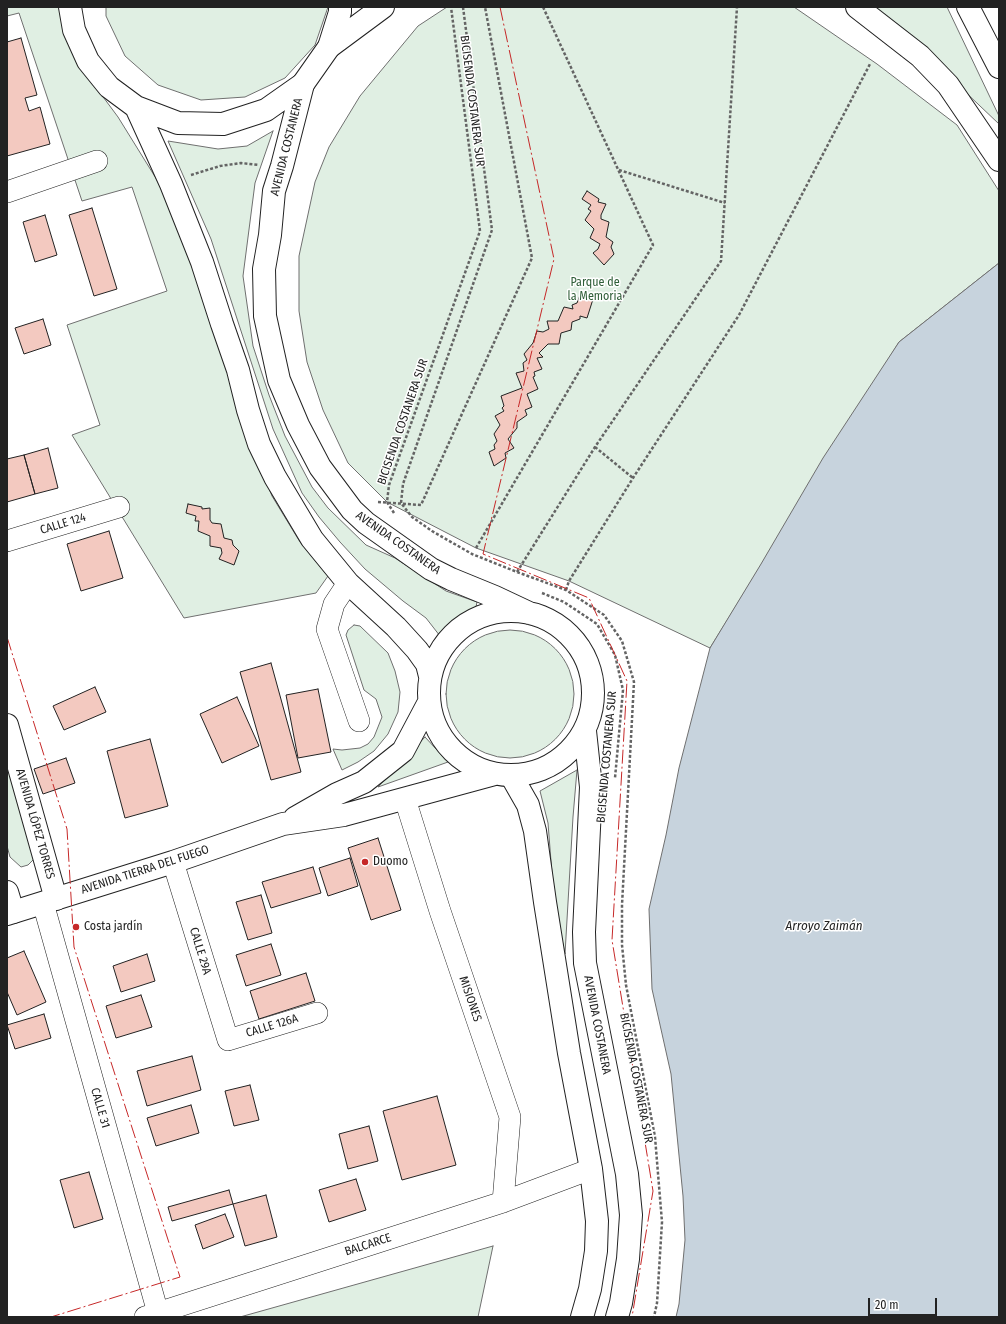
<!DOCTYPE html>
<html>
<head>
<meta charset="utf-8">
<style>
	body { margin:0 }
	#map { position:relative; width:1006px; height:1324px; overflow:hidden; background:#fff; font-family:"Fira Sans Condensed",sans-serif }
	canvas { display:block }
	.frame { position:absolute; inset:0; border:8px solid #222; pointer-events:none }
	.scale { position:absolute; left:868px; top:1298px; width:69px; height:18px; box-sizing:border-box; border:2px solid #222; border-top:0; padding-left:5px; font-size:12px; line-height:14px; white-space:nowrap; color:#222; -webkit-text-stroke:3px #fff; paint-order:stroke }
</style>
</head>
<body>
<div id="map">
<canvas width="1006" height="1324"></canvas>
<div class="frame"></div>
<div class="scale">20 m</div>
</div>
<script>
const g = document.querySelector('canvas').getContext('2d');
g.lineJoin = 'round';
function paint(path, color) { g.fillStyle = color; g.fill(path, 'evenodd'); }
const poly = rows => new Path2D(rows.map(r => 'M' + r).join(''));
function stroke(path, color, width, dash) { g.strokeStyle = color; g.lineWidth = width; g.lineCap = dash ? 'butt' : 'round'; g.setLineDash(dash || []); g.stroke(path); }
function write(font, color, halo, rows, align = 'center') {
  g.font = font + ' "Fira Sans Condensed",sans-serif'; g.lineWidth = 3; g.setLineDash([]); g.textBaseline = 'middle'; g.strokeStyle = halo; g.fillStyle = color; for (const [text, x, y, turn = 0] of rows) {
    g.save(); g.translate(x, y); g.rotate((+turn || 0) * Math.PI / 180); g.textAlign = isNaN(turn) ? turn : align; if (halo) g.strokeText(text, 0, 0); g.fillText(text, 0, 0); g.restore();
  }
}
const green = poly([
	[7,7,66,7,92,82,118,117,162,188,205,285,248,435,272,496,300,542,328,576,316,593,184,618,72,435,100,425,67,325,167,291,132,187,82,201,19,13,7,16,7,7],
	[106,7,328,7,315,45,285,78,245,97,201,100,158,85,125,56,106,16,106,7],
	[447,7,794,7,877,64,957,125,999,191,999,263,899,342,710,648,569,581,476,548,387,502,348,463,323,410,307,362,299,311,299,256,315,182,329,147,360,96,418,26,447,7],
	[874,7,947,7,999,116,999,124,900,30,874,7],
	[273,131,255,183,243,276,253,346,269,395,285,436,312,487,328,508,366,545,395,558,446,591,477,602,476,607,460,620,447,636,440,636,426,618,403,601,365,569,340,542,319,517,302,493,273,429,211,239,168,141,218,149,247,146,273,131],
	[354,625,360,626,388,653,395,671,400,692,398,712,388,734,374,751,358,762,342,770,333,749,342,750,360,748,368,744,374,737,382,717,376,699,364,690,346,635,348,630,354,625],
	'446 694a64 64 0 1 1 128 0a64 64 0 1 1-128 0Z',
	[425,737,448,762,378,787,425,737],
	[7,764,35,858,28,865,21,867,10,857,7,846,7,764],
	[577,770,573,817,565,954,558,921,552,874,548,823,540,791,577,770],
	[493,1246,478,1317,240,1317,493,1246]
]);
paint(green, '#e0efe3');
stroke(green, '#6f6f6f', 1);
const water = poly([
	[999,263,999,1317,676,1317,679,1304,685,1240,683,1196,671,1074,652,989,649,909,666,835,679,768,710,648,761,564,823,458,899,342,999,263]
]);
paint(water, '#c7d3dd');
stroke(water, '#6f6f6f', 1);
const building = poly([
	[21,38,37,95,25,98,29,111,40,107,50,144,7,156,7,42,21,38],
	[587,191,599,199,598,202,606,204,601,215,601,219,609,222,606,237,613,242,611,247,614,254,604,265,593,253,598,249,600,244,590,238,594,229,585,220,591,211,588,209,591,205,582,199,587,191],
	[92,208,117,289,94,296,69,215,92,208],
	[45,215,57,255,35,262,23,222,45,215],
	[580,295,594,296,587,318,580,316,580,319,572,322,571,330,561,333,559,344,548,344,539,353,543,357,537,358,542,369,534,372,535,376,533,377,538,389,527,394,532,407,525,410,527,415,517,422,517,428,508,439,514,448,505,453,506,458,494,466,489,452,495,449,494,445,497,441,494,434,500,425,495,416,504,411,502,408,504,406,501,396,522,388,516,373,524,371,523,363,527,360,524,354,533,343,537,331,543,332,549,329,547,321,558,321,564,307,573,309,572,305,577,303,580,295],
	[43,319,51,345,24,354,15,328,43,319],
	[48,448,58,488,35,494,24,455,48,448],
	[24,455,35,494,7,502,7,459,24,455],
	[188,504,202,507,202,509,210,508,210,520,212,523,221,524,224,538,232,540,233,545,239,551,234,565,219,559,222,553,221,548,210,546,210,536,198,531,199,521,195,521,196,516,186,513,188,504],
	[109,531,123,578,81,591,67,544,109,531],
	[271,663,301,772,271,780,240,672,271,663],
	[95,687,106,712,64,730,53,706,95,687],
	[318,689,331,752,298,758,286,695,318,689],
	[237,697,259,746,222,763,200,714,237,697],
	[150,739,168,806,125,818,107,751,150,739],
	[66,758,75,783,43,794,34,769,66,758],
	[378,838,401,910,371,920,348,848,378,838],
	[350,858,358,886,328,896,319,868,350,858],
	[313,867,321,893,271,908,262,882,313,867],
	[261,895,272,933,248,940,236,902,261,895],
	[271,944,281,975,246,986,236,955,271,944],
	[24,951,46,1002,17,1015,7,992,7,958,24,951],
	[147,954,155,981,121,992,113,966,147,954],
	[306,973,315,1001,259,1019,250,991,306,973],
	[141,995,152,1027,116,1038,106,1006,141,995],
	[44,1014,51,1038,15,1049,7,1025,44,1014],
	[192,1056,201,1090,147,1106,137,1071,192,1056],
	[250,1085,259,1120,234,1126,225,1091,250,1085],
	[437,1096,456,1165,402,1180,383,1111,437,1096],
	[191,1105,199,1133,156,1146,147,1118,191,1105],
	[369,1126,378,1161,348,1169,339,1134,369,1126],
	[89,1172,103,1219,74,1228,60,1180,89,1172],
	[356,1179,366,1210,329,1222,319,1190,356,1179],
	[229,1190,233,1204,172,1221,168,1207,229,1190],
	[266,1195,277,1237,245,1246,233,1204,266,1195],
	[225,1214,234,1237,203,1249,195,1225,225,1214]
]);
paint(building, '#f3c9c0');
stroke(building, '#222', 1);
const minor = poly([
	[7,192,97,161],
	[7,541,119,507],
	[348,583,334,604,327,629,359,721],
	[405,799,440,911,510,1117,503,1202],
	[173,862,228,1040,317,1013],
	[43,903,158,1313],
	[145,1317,503,1202,591,1169]
]);
const secondary = poly([
	[7,725,56,899],
	[585,731,591,787,584,932,585,963,627,1174,631,1215,628,1259,621,1303,617,1317],
	[512,777,528,805,535,831,545,902,569,1053,591,1169,597,1221,596,1251,590,1289,582,1317],
	[7,892,13,912]
]);
const primary = poly([
	[303,84,329,47]
]);
const trunk = poly([
	[70,7,74,30,88,61,109,87,136,107,178,123,223,124,266,110,303,84],
	[857,7,920,56,948,85,999,160],
	[968,7,999,67],
	[329,47,383,7],
	[329,47,340,12,340,7],
	[303,84,282,166,274,191,270,235,264,269,265,316,279,380,298,425,320,467,352,510,366,523,431,569,451,579,495,597,529,613],
	[136,107,171,184,202,262,222,324,238,370,248,410,259,444,275,477,312,539,348,583,396,627,417,650,427,664,430,676],
	'429 693a82 82 0 1 1 164 0a82 82 0 1 1-164 0Z',
	[295,818,337,794,364,782,403,751,429,702],
	[7,914,173,862,283,824,344,815,495,774]
]);
stroke(minor, '#222', 22);
stroke(secondary, '#222', 24);
stroke(primary, '#222', 24);
stroke(trunk, '#222', 24);
stroke(poly([
	[463,7,492,230,403,484,401,503,412,517,432,531,472,554,517,572,566,590,604,615,622,641,634,682,622,905,622,945,626,985,655,1137,662,1222,657,1303,654,1317],
	[619,170,725,203],
	[191,175,220,166,241,163,259,165],
	[595,447,633,478],
	[378,502,421,505,532,258,485,7],
	[394,513,387,502,389,485,480,231,451,7],
	[476,548,653,245,543,7],
	[517,572,595,447,721,261,737,7],
	[566,590,569,581,633,478,739,315,870,64],
	[542,593,564,602,597,624,615,655,623,690,615,778]
]), '#646464', 2.5, [3, 2]);
stroke(minor, '#fff', 21);
stroke(secondary, '#fff', 22);
stroke(primary, '#fff', 22);
stroke(trunk, '#fff', 22);
stroke(poly([
	[500,7,554,259,483,554,589,598,627,681,612,940,653,1191,632,1317],
	[7,637,67,829,74,947,180,1277,51,1317]
]), '#c62828', 1, [14, 3, 2, 3]);
for (const [x, y, r, color] of [
	[365,862,4,"#c62828"],
	[76,927,4,"#c62828"]
]) { const dot = new Path2D(); dot.arc(x, y, r, 0, 2 * Math.PI); g.fillStyle = color; g.fill(dot); stroke(dot, '#fff', 1.5); }
write('12px', '#222', '#fff', [
	["BICISENDA COSTANERA SUR",472,101,83],
	["AVENIDA COSTANERA",287,147,-76],
	["BICISENDA COSTANERA SUR",403,422,-71],
	["CALLE 124",63,524,-17],
	["AVENIDA COSTANERA",398,543,35],
	["BICISENDA COSTANERA SUR",607,757,-85],
	["AVENIDA LÓPEZ TORRES",35,824,74],
	["AVENIDA TIERRA DEL FUEGO",145,870,-18],
	["CALLE 29A",200,951,73],
	["MISIONES",470,999,71],
	["AVENIDA COSTANERA",597,1025,79],
	["CALLE 126A",272,1026,-17],
	["BICISENDA COSTANERA SUR",636,1078,79],
	["CALLE 31",100,1108,74],
	["BALCARCE",368,1245,-18]
]);
write('12px', '#2f5e38', '#fff', [
	["Parque de",595,283],
	["la Memoria",595,297]
]);
write('12px', '#222', '#fff', [
	["Duomo",373,862],
	["Costa jardín",84,927]
], 'left');
write('italic 13px', '#222', '#fff', [
	["Arroyo Zaimán",824,926]
]);
</script>
</body>
</html>
